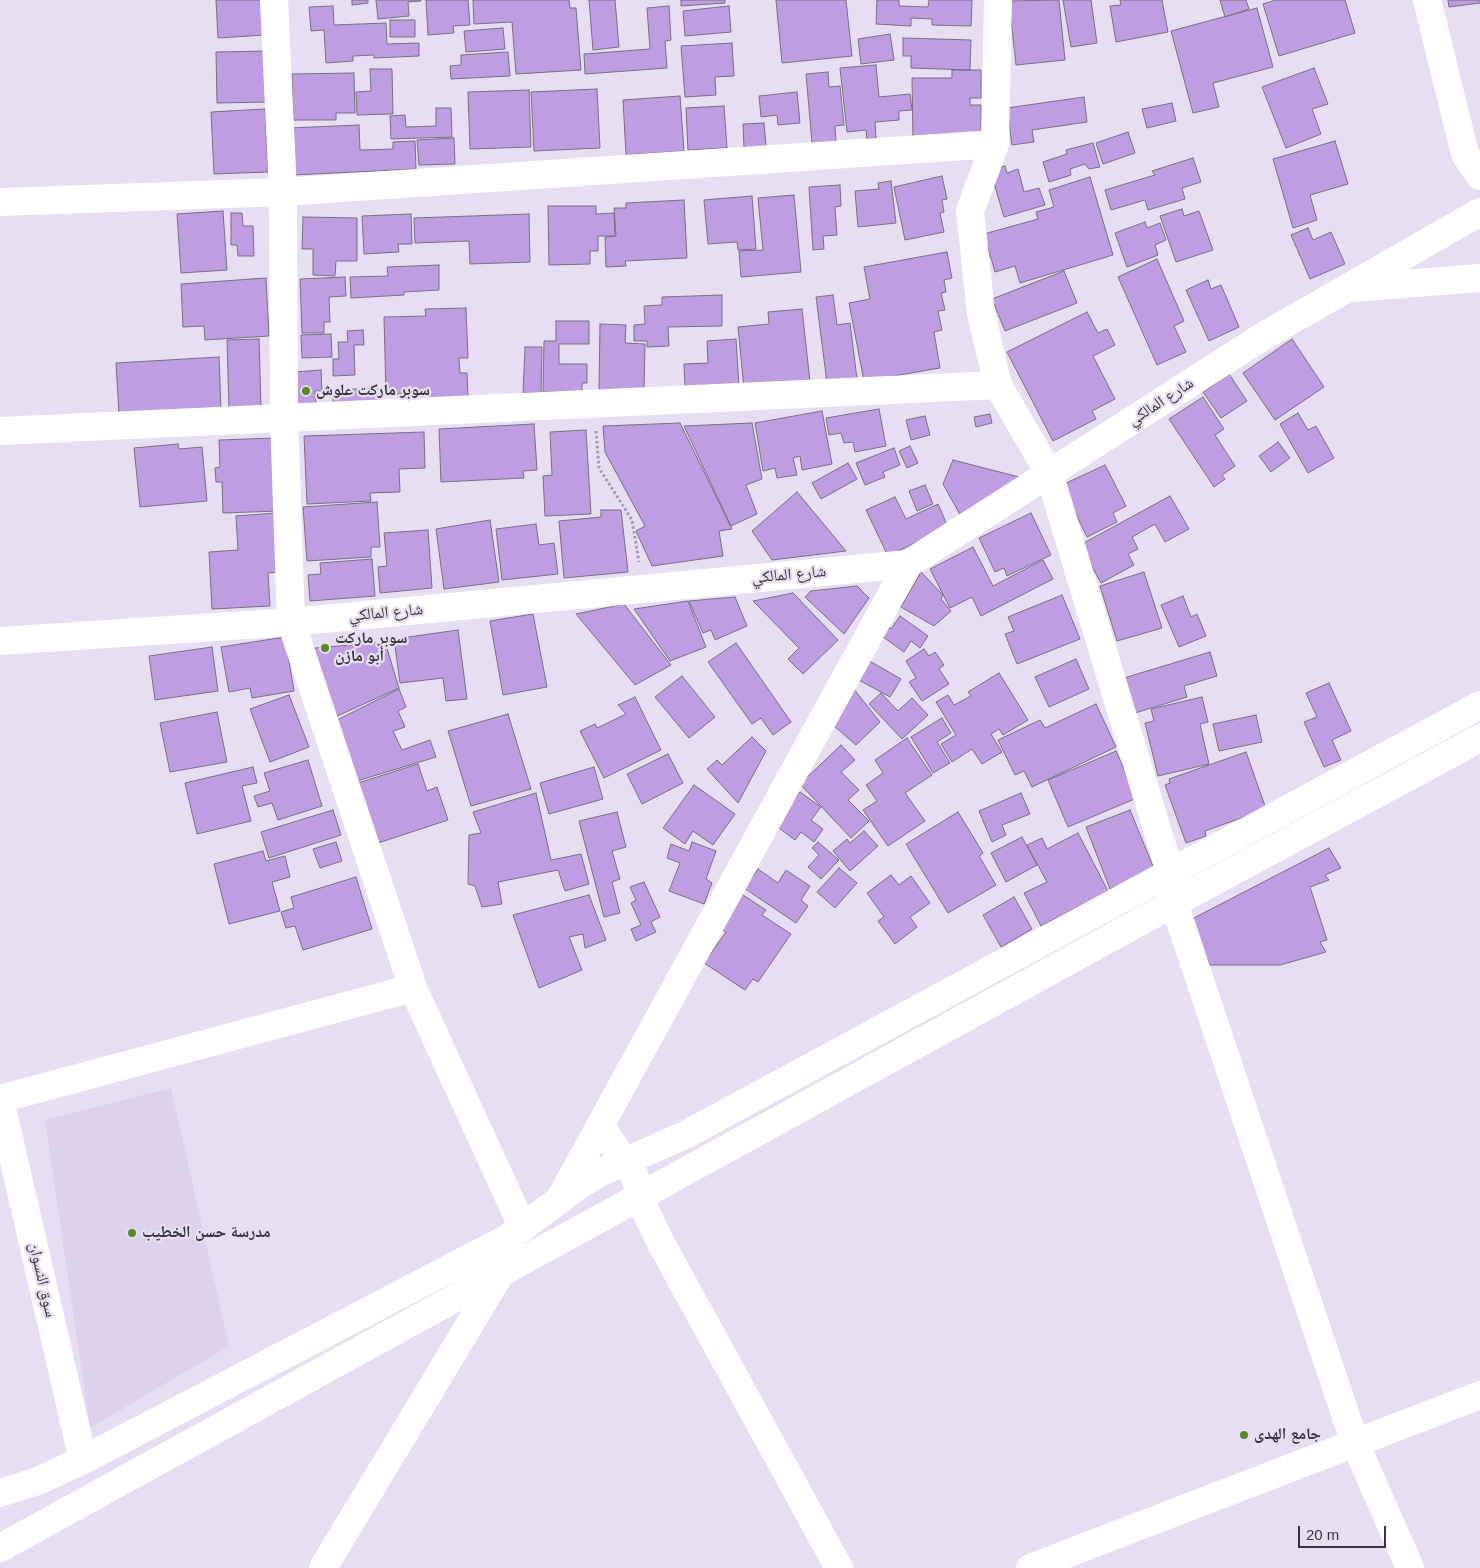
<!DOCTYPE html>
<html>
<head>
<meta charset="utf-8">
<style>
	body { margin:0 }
	#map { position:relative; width:1480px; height:1568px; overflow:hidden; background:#e8def3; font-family:Arial,sans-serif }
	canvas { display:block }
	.scale { position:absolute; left:1298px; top:1526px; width:88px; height:22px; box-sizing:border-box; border:2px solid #38343c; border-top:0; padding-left:6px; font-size:15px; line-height:18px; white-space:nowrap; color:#38343c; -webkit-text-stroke:4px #e8def3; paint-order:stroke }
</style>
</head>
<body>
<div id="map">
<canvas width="1480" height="1568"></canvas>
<div class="scale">20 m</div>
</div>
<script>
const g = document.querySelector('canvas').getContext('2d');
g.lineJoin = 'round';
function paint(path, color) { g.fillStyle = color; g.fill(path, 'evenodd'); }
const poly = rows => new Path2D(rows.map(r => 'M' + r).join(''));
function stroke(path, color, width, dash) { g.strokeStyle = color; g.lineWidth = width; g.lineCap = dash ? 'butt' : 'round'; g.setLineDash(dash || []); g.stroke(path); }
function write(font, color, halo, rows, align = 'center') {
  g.font = font + ' Arial,"Noto Naskh Arabic",sans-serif'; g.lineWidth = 4.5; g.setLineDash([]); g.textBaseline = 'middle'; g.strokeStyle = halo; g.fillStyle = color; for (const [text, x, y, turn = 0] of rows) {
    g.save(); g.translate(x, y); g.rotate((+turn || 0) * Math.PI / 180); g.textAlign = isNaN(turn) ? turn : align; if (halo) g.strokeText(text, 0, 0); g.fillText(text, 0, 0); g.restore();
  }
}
paint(poly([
	[171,1088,229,1346,90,1428,45,1120]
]), '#ded1ec');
const building = poly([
	[216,0,263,0,265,35,218,38,216,0],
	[352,0,368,0,368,3,352,5,352,0],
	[376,0,421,0,421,1,408,2,409,16,378,19,376,0],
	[426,0,468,0,470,25,453,26,454,33,428,35,426,0],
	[473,0,569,0,570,8,576,8,581,70,516,74,512,22,474,24,473,0],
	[589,0,615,0,619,47,593,50,589,0],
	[681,0,725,0,725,3,681,6,681,0],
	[776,0,846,0,852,56,782,63,776,0],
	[877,0,899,0,899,6,928,7,929,0,972,0,971,26,932,25,932,19,911,18,911,26,876,24,877,0],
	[1059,0,1065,60,1016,65,1009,1,1059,0],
	[1063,0,1091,0,1097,43,1071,47,1063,0],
	[1120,0,1162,0,1168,32,1116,42,1110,6,1121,5,1120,0],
	[1220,0,1246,0,1249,9,1225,17,1220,0],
	[1276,0,1345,0,1355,33,1279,56,1263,4,1276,0],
	[1448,0,1480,0,1480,3,1449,7,1448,0],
	[333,6,334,25,386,23,387,44,419,43,419,56,374,58,374,55,353,56,353,61,326,63,324,30,311,31,309,7,333,6],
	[669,6,671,40,665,41,667,68,585,74,584,54,650,49,647,8,669,6],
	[729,6,731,32,685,36,683,11,729,6],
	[1257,8,1273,67,1213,83,1219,107,1193,113,1171,31,1257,8],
	[390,20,415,20,415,37,390,37,390,20],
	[503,28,505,49,466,52,464,31,503,28],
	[890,34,894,60,861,64,858,39,890,34],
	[903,38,971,40,970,70,911,68,911,56,903,56,903,38],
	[732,43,734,76,715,77,716,95,685,97,681,46,732,43],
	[267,51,268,102,217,103,216,52,267,51],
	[508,52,510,76,451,79,450,66,461,65,461,55,508,52],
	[876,65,879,97,910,94,912,110,899,111,899,120,875,122,876,138,867,139,866,130,847,132,840,68,876,65],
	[1314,68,1328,104,1312,109,1321,134,1286,148,1262,87,1314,68],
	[370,69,392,69,393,114,357,115,356,92,371,91,370,69],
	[952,70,981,70,981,98,970,98,970,105,981,105,981,139,913,139,912,78,952,78,952,70],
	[828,72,829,87,840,86,844,125,835,126,836,141,812,143,806,74,828,72],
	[354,73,355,113,336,113,336,120,293,120,292,74,354,73],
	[597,89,600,148,534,151,531,92,597,89],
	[529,90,531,147,470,149,468,92,529,90],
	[797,92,800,123,778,125,777,115,761,117,759,96,797,92],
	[680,96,684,151,626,155,623,100,680,96],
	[1084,97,1087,122,1032,130,1034,142,1012,145,1007,108,1084,97],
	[1172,103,1176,121,1147,128,1142,109,1172,103],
	[724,106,727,148,688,150,686,108,724,106],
	[436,108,451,108,452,137,391,139,390,116,405,115,406,127,436,126,436,108],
	[265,109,268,172,214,174,211,112,265,109],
	[764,123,766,146,744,148,743,124,764,123],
	[359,125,360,150,393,149,393,142,415,141,416,169,292,175,290,128,359,125],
	[1128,132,1135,153,1103,164,1096,143,1128,132],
	[454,138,455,164,419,165,417,140,454,138],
	[1335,141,1348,184,1310,195,1317,220,1293,228,1273,159,1335,141],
	[1093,143,1100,167,1089,169,1085,164,1070,169,1071,175,1049,182,1043,162,1067,154,1066,150,1093,143],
	[1193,158,1201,182,1182,188,1185,199,1148,210,1145,200,1111,210,1105,190,1155,175,1152,171,1193,158],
	[1005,166,1007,173,1018,169,1024,192,1039,188,1045,205,1004,217,990,170,1005,166],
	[942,176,947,199,942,200,944,212,940,213,944,232,905,240,894,187,942,176],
	[1090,177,1113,255,1020,283,1015,266,995,272,984,234,1038,219,1036,212,1054,207,1049,190,1090,177],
	[891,181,896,223,858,227,855,191,879,189,878,183,891,181],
	[840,185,841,206,835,207,837,235,823,236,824,249,813,250,809,187,840,185],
	[794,195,801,272,741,277,739,251,763,250,758,198,794,195],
	[752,196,756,249,738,250,737,242,708,244,704,200,752,196],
	[684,200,687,258,625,261,626,266,606,267,605,237,616,236,614,208,626,208,626,203,684,200],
	[548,206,596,206,596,214,614,213,615,236,598,236,598,251,590,251,590,264,549,265,548,206],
	[1182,209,1184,216,1199,211,1213,250,1176,262,1160,216,1182,209],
	[223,211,227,270,181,273,177,214,223,211],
	[231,213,242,213,243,226,253,226,254,256,238,256,237,245,231,245,231,213],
	[411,214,412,244,398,244,399,252,364,254,362,216,411,214],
	[529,214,530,262,470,264,469,241,415,243,414,218,529,214],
	[303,217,357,218,357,261,336,261,335,276,313,275,313,249,302,249,303,217],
	[1145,222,1147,228,1160,223,1166,240,1155,245,1158,255,1127,267,1115,233,1145,222],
	[1308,228,1313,240,1331,232,1345,264,1310,279,1291,235,1308,228],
	[947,252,952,278,944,280,946,292,941,293,945,310,938,311,942,330,934,332,940,368,864,381,849,303,870,299,864,267,947,252],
	[1157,259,1184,321,1174,326,1186,352,1157,365,1118,277,1157,259],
	[439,265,439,290,404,292,404,295,351,298,350,277,388,276,387,267,439,265],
	[1064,271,1077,303,1005,331,992,299,1064,271],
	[345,277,346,296,329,297,330,322,324,322,324,333,302,333,300,279,345,277],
	[266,278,269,336,205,340,204,326,183,327,181,284,266,278],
	[1208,280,1211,289,1221,285,1239,327,1209,341,1186,290,1208,280],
	[722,295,722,326,668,327,669,346,647,347,647,341,634,341,634,325,645,324,644,306,662,305,662,297,722,295],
	[833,295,837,325,850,323,857,379,827,383,816,297,833,295],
	[466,308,468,358,459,358,460,373,467,373,468,398,404,400,404,394,386,394,384,317,426,316,425,309,466,308],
	[802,309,810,382,744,389,738,327,769,324,768,312,802,309],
	[1087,312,1098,333,1107,329,1115,345,1093,356,1115,399,1092,411,1096,419,1053,441,1007,352,1087,312],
	[556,321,589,321,589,344,559,344,559,364,587,364,587,383,582,383,582,392,543,392,544,341,556,341,556,321],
	[600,324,626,325,625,343,645,344,644,391,599,390,600,324],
	[363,330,364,345,354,345,355,375,333,376,333,359,339,359,338,342,348,342,347,331,363,330],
	[331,334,332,357,302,358,301,335,331,334],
	[259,339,261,408,229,409,227,340,259,339],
	[736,339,739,386,685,389,684,364,708,363,707,341,736,339],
	[1292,339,1324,387,1275,420,1243,373,1292,339],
	[525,347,542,347,541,393,523,393,525,347],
	[219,357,221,411,119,415,116,363,219,357],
	[321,370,322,391,315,391,316,408,298,409,295,372,321,370],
	[1229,374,1247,401,1221,418,1203,392,1229,374],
	[377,388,378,404,333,407,333,390,377,388],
	[1203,397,1224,429,1215,435,1235,466,1222,475,1225,479,1214,487,1169,419,1203,397],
	[879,409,886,446,855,452,853,442,844,443,841,433,829,435,826,418,879,409],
	[822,411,832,464,802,470,800,456,793,458,797,475,777,478,775,468,763,471,755,423,822,411],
	[1298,413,1308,430,1316,426,1334,458,1308,473,1280,424,1298,413],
	[990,414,992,423,976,427,974,417,990,414],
	[925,416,930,435,911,440,906,420,925,416],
	[680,423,732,529,719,531,723,556,652,566,636,531,645,526,605,452,603,426,680,423],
	[752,423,762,479,746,485,757,514,731,526,684,426,752,423],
	[534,424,537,470,523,471,524,478,441,482,439,429,534,424],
	[586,430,591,514,545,516,543,476,552,475,550,432,586,430],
	[424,432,425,468,399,469,400,492,370,493,371,501,307,504,304,436,424,432],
	[274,438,278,511,223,513,222,482,216,482,215,468,220,467,219,440,274,438],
	[1278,442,1290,458,1271,472,1259,456,1278,442],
	[178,444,179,449,202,447,207,501,140,507,134,448,178,444],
	[910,446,918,463,907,468,899,451,910,446],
	[894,448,900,465,883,472,885,477,865,485,856,463,894,448],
	[953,460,1023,478,963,520,943,484,953,460],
	[848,463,857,479,821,499,812,483,848,463],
	[1105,465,1126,506,1113,513,1117,522,1087,537,1062,485,1105,465],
	[925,485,933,504,917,511,909,491,925,485],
	[797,492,846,551,772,560,752,531,797,492],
	[1170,496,1189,529,1165,542,1155,524,1132,537,1138,549,1128,554,1134,565,1101,583,1080,545,1170,496],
	[895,497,906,519,938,504,948,527,888,556,866,510,895,497],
	[377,502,380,547,371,547,371,557,307,561,303,507,377,502],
	[601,510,621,510,628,572,564,578,559,521,601,517,601,510],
	[276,513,280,572,268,573,270,606,212,609,209,552,238,550,236,516,276,513],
	[1031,513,1051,555,1007,576,1004,568,995,572,979,538,1031,513],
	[490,520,499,582,444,589,436,529,490,520],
	[536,524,539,545,554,543,558,574,502,580,496,529,536,524],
	[428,530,432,588,380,593,378,567,387,566,384,533,428,530],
	[973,547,993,586,1043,560,1053,579,981,616,972,597,950,608,930,569,973,547],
	[372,559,375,596,310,601,308,575,321,574,320,563,372,559],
	[921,572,943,595,941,599,951,611,934,626,901,607,921,572],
	[1144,572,1162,628,1117,641,1100,586,1144,572],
	[857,586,869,598,844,634,805,597,811,591,857,586],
	[793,593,838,640,803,674,788,659,799,648,753,601,793,593],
	[1062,595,1080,639,1017,664,1005,634,1014,631,1008,617,1062,595],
	[1183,596,1191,617,1197,614,1206,636,1179,647,1161,605,1183,596],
	[735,597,747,626,715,640,711,630,703,633,689,601,735,597],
	[688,601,706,647,670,661,634,609,688,601],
	[624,604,671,665,635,685,576,614,624,604],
	[533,614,547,687,503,695,490,621,533,614],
	[900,616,928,636,920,648,911,641,904,652,879,634,886,625,891,629,900,616],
	[458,630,467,699,446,701,443,678,400,683,394,639,458,630],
	[285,637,294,691,252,698,250,688,229,692,221,647,285,637],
	[385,642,399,688,335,717,304,649,385,642],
	[736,643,791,722,773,735,761,718,752,724,708,662,736,643],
	[212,647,218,691,155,700,149,656,212,647],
	[924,649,929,656,935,652,944,665,939,669,949,684,922,701,909,682,916,678,906,661,924,649],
	[1210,652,1217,676,1184,686,1187,697,1135,713,1124,678,1210,652],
	[1076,659,1089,689,1049,707,1035,677,1076,659],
	[868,660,901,679,890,697,857,679,868,660],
	[999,673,1028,720,1003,735,999,729,991,734,1002,752,982,764,972,749,952,762,941,744,956,735,936,702,948,695,954,705,971,696,968,692,999,673],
	[682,676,715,717,689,738,655,697,682,676],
	[1329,683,1351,731,1332,740,1341,760,1324,767,1304,722,1317,717,1306,693,1329,683],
	[853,688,880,722,856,745,833,725,853,688],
	[399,689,406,707,398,711,405,727,393,731,402,750,430,740,436,757,357,781,333,722,399,689],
	[881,693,898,711,912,698,928,715,902,739,869,704,881,693],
	[289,695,309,747,270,762,250,709,289,695],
	[635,697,661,750,604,778,580,731,595,724,597,728,626,714,618,705,635,697],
	[1202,697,1208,722,1200,724,1209,764,1158,776,1145,723,1154,721,1151,709,1202,697],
	[1096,704,1116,747,1032,787,1024,771,1015,775,998,740,1040,720,1045,728,1096,704],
	[217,712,227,762,170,772,160,723,217,712],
	[508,714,531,789,471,806,448,731,508,714],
	[1256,715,1262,742,1219,751,1213,724,1256,715],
	[942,718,951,733,937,742,950,763,933,773,911,737,942,718],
	[752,737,766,751,738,803,707,769,717,760,722,765,752,737],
	[907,738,932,775,905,793,925,821,888,846,863,810,877,801,866,785,883,773,875,760,907,738],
	[841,745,855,760,841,772,859,790,848,800,869,821,851,838,800,784,841,745],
	[1116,751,1137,798,1068,827,1048,780,1116,751],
	[1246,752,1266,809,1205,831,1206,836,1186,843,1165,785,1170,783,1169,779,1246,752],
	[668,754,683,783,642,804,627,774,668,754],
	[308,760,322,806,278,820,272,803,258,807,254,796,270,791,264,773,308,760],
	[418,764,427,791,437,787,448,820,378,843,358,783,418,764],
	[253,767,257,783,242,786,251,821,197,834,185,783,253,767],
	[594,767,603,799,549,814,540,783,594,767],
	[694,785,735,814,713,845,693,831,685,844,663,828,694,785],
	[800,792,821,807,811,820,823,829,814,842,801,832,795,840,775,825,800,792],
	[536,793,551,860,581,854,589,884,565,891,558,870,498,882,502,904,482,907,475,886,468,884,469,835,481,833,473,812,536,793],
	[1021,793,1030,814,1002,825,1006,835,992,842,979,811,1021,793],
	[333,810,341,835,269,858,261,832,333,810],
	[1130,810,1155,871,1110,889,1086,827,1130,810],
	[617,812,626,847,612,851,620,879,612,882,620,913,604,917,579,821,617,812],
	[958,812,983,853,979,856,996,885,948,913,906,844,958,812],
	[864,831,878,846,850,871,833,851,847,839,850,843,864,831],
	[1078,833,1108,891,1041,926,1024,893,1047,882,1027,845,1042,838,1047,849,1078,833],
	[1022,837,1037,865,1006,882,991,853,1022,837],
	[336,842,342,861,320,868,313,849,336,842],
	[692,842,716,851,706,879,712,883,704,904,669,891,680,863,667,858,671,844,689,851,692,842],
	[818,842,839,860,821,879,808,867,819,855,812,848,818,842],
	[1329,848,1341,868,1325,875,1329,880,1310,887,1327,940,1320,942,1326,952,1280,965,1210,965,1190,920,1329,848],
	[263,851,266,861,285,856,290,877,272,882,280,911,229,924,214,864,263,851],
	[839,868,857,883,835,908,817,892,839,868],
	[758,869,778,883,786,870,810,886,801,900,808,906,796,923,744,888,758,869],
	[891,875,899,885,911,876,930,903,910,917,917,927,895,944,878,921,884,917,867,893,891,875],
	[356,877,372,929,303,950,295,926,286,928,281,912,294,908,291,897,356,877],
	[644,882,660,917,651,922,656,932,636,941,631,929,641,925,631,903,636,900,630,887,644,882],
	[740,893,766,910,762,915,791,934,758,982,753,979,745,990,704,963,726,932,717,926,740,893],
	[589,895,606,940,585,948,583,934,569,937,582,970,539,988,513,915,589,895],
	[1014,897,1032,929,1001,947,983,915,1014,897]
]);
paint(building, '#bf9de3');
stroke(building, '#776f81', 1);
stroke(poly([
	[596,431,599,468,632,520,639,562]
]), '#a19aaa', 3, [2.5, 2.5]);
stroke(poly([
	[274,0,283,192,284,417,291,622,413,988,523,1228],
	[998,0,995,144,970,211,981,313,998,385,1049,473,1170,872,1174,903,1355,1443,1410,1568],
	[1427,0,1465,154,1480,176],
	[0,202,283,192,995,144],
	[1352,288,1480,278],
	[0,431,998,385],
	[0,641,291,622,908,564,1262,337,1480,212],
	[0,1099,413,988],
	[0,1100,83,1460],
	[600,1125,635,1177,645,1210,661,1243,839,1568],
	[561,1197,908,564],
	[0,1493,38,1481,83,1460,508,1238,578,1186,599,1173,685,1135,1480,705],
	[0,1548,1174,903,1480,738],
	[323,1568,500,1274],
	[1030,1568,1480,1395]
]), '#fff', 28);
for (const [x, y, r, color] of [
	[306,391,5,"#588a20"],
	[325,648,5,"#588a20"],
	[132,1233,5,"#588a20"],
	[1244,1435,5,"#588a20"]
]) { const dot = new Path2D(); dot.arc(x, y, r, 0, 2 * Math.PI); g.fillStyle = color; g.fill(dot); stroke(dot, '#e8def3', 2); }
write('bold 16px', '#38343c', '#e8def3', [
	["سوبر ماركت علوش",316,391],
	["سوبر ماركت",335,639],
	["أبو مازن",335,657],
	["مدرسة حسن الخطيب",142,1233],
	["جامع الهدى",1254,1435]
], 'left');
write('16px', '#38343c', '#e8def3', [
	["شارع المالكي",1161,402,-33],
	["شارع المالكي",789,575,-5],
	["شارع المالكي",386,613,-5],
	["سوق النسوان",42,1280,77]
]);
</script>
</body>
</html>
